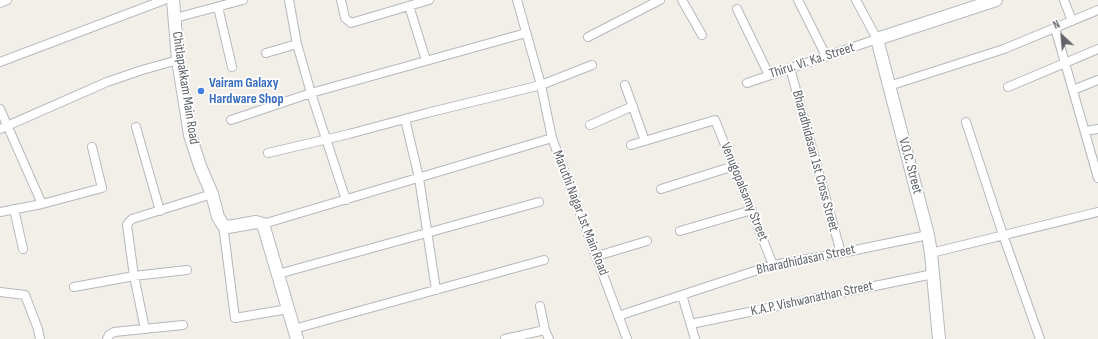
<!DOCTYPE html>
<html>
<head>
<meta charset="utf-8">
<style>
	body { margin:0 }
	#map { position:relative; width:1098px; height:339px; overflow:hidden; background:#f1efe8; font-family:"Sofia Sans Condensed",sans-serif }
	canvas { display:block }
	.north { position:absolute; left:1042px; top:16px; width:40px; height:40px; -webkit-text-stroke:3px #fff; paint-order:stroke; rotate:334deg; font-size:11px; font-weight:700; line-height:16px; text-align:center; color:#5f6368 }
	.north::after { content:''; display:block; margin:auto; width:14px; height:18px; background:#5f6368; clip-path:polygon(50% 0,100% 100%,50% 72%,0 100%) }
</style>
</head>
<body>
<div id="map">
<canvas width="1098" height="339"></canvas>
<div class="north">N</div>
</div>
<script>
const g = document.querySelector('canvas').getContext('2d');
g.lineJoin = 'round';
const poly = rows => new Path2D(rows.map(r => 'M' + r).join(''));
function stroke(path, color, width, dash) { g.strokeStyle = color; g.lineWidth = width; g.lineCap = dash ? 'butt' : 'round'; g.setLineDash(dash || []); g.stroke(path); }
function write(font, color, halo, rows, align = 'center') {
  g.font = font + ' "Sofia Sans Condensed",sans-serif'; g.lineWidth = 3.5; g.setLineDash([]); g.textBaseline = 'middle'; g.strokeStyle = halo; g.fillStyle = color; for (const [text, x, y, turn = 0] of rows) {
    g.save(); g.translate(x, y); g.rotate((+turn || 0) * Math.PI / 180); g.textAlign = isNaN(turn) ? turn : align; if (halo) g.strokeText(text, 0, 0); g.fillText(text, 0, 0); g.restore();
  }
}
const street = poly([
	[289,0,297,44,311,93,346,200],
	[341,0,345,18,351,23,429,0],
	[517,0,541,85,552,138,627,339],
	[682,0,702,35],
	[798,0,826,56],
	[1064,0,1072,21],
	[0,3,7,0],
	[409,6,426,60],
	[218,7,232,67],
	[737,9,769,75],
	[175,18,243,0],
	[1055,28,1098,178],
	[588,37,660,0],
	[266,53,297,44],
	[0,62,164,0],
	[790,68,841,253],
	[747,83,877,39,856,0],
	[625,85,645,141],
	[889,86,1004,49,1098,10],
	[1008,87,1098,49],
	[1073,90,1098,80],
	[0,109,42,204],
	[405,119,419,178,436,290],
	[231,120,311,93,526,33],
	[966,122,1003,235,1040,339],
	[590,125,633,106],
	[136,127,160,211],
	[0,129,107,82,142,70,178,60],
	[1085,131,1098,129],
	[631,145,715,120,773,265],
	[268,153,349,134,427,113,541,85,592,65],
	[661,189,734,166],
	[14,209,23,249],
	[0,212,42,204,102,188,92,147],
	[263,224,552,138],
	[223,225,235,318,288,309],
	[680,231,752,210],
	[931,253,1098,212],
	[597,256,647,241],
	[278,274,539,202],
	[74,287,134,276,187,270],
	[0,292,25,295,38,329,40,339],
	[682,295,695,339],
	[540,306,545,330,549,339],
	[618,316,773,265,841,253,928,235],
	[691,324,933,274],
	[145,329,134,276,127,225,129,222,132,219,212,194],
	[294,329,544,260],
	[107,339,109,335,114,332,183,325],
	[505,339,545,330]
]);
const secondary = poly([
	[173,0,178,60,190,135,200,166,212,194,218,217,223,225,228,227,256,222,263,224,297,339],
	[939,339,931,253,928,235,877,39,996,0]
]);
stroke(street, '#b5b8bc', 10);
stroke(secondary, '#b6babf', 14);
stroke(street, '#fff', 8);
stroke(secondary, '#fff', 12);
for (const [x, y, r, color] of [
	[201,91,4,"#3f7fe0"]
]) { const dot = new Path2D(); dot.arc(x, y, r, 0, 2 * Math.PI); g.fillStyle = color; g.fill(dot); stroke(dot, '#fff', 1.5); }
write('14px', '#5f6368', '#fff', [
	["Thiru. Vi. Ka. Street",812,61,-18],
	["Chitlapakkam Main Road",185,88,81],
	["Bharadhidasan 1st Cross Street",815,161,75],
	["V.O.C. Street",910,166,75],
	["Venugopalsamy Street",744,192,68],
	["Maruthi Nagar 1st Main Road",580,213,69],
	["Bharadhidasan Street",806,260,-12],
	["K.A.P. Vishwanathan Street",812,299,-12]
]);
write('bold 14px', '#366cbe', '#fff', [
	["Vairam Galaxy",209,83],
	["Hardware Shop",209,99]
], 'left');
</script>
</body>
</html>
